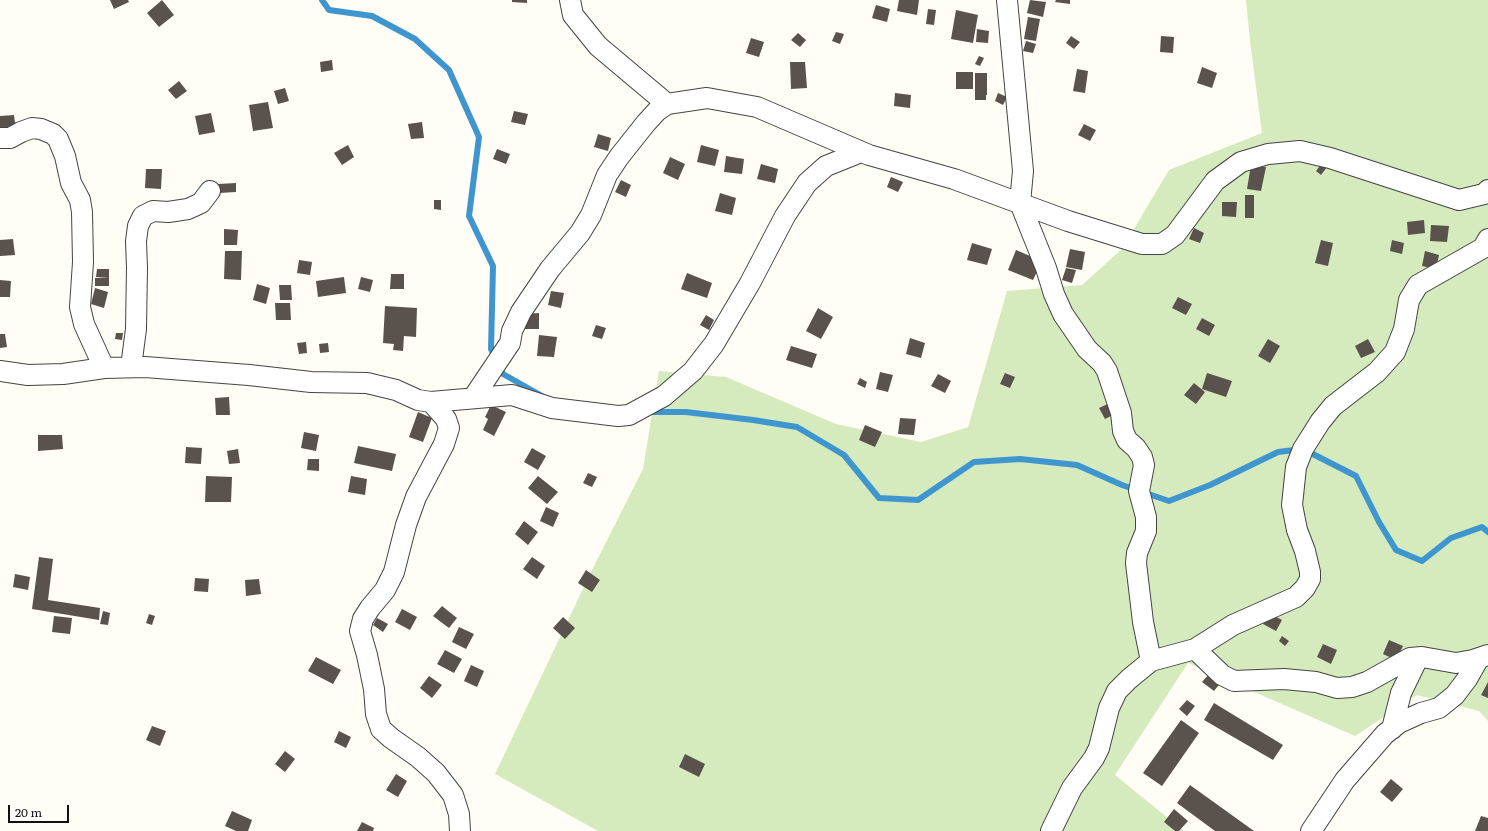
<!DOCTYPE html>
<html>
<head>
<meta charset="utf-8">
<style>
	body { margin:0 }
	#map { position:relative; width:1488px; height:831px; overflow:hidden; background:#fffdf5; font-family:Literata,serif }
	canvas { display:block }
	.scale { position:absolute; left:8px; top:805px; width:61px; height:18px; box-sizing:border-box; border:2px solid #111; border-top:0; padding-left:5px; font-size:12px; line-height:14px; white-space:nowrap; color:#111; -webkit-text-stroke:3px #fff; paint-order:stroke }
</style>
</head>
<body>
<div id="map">
<canvas width="1488" height="831"></canvas>
<div class="scale">20 m</div>
</div>
<script>
const g = document.querySelector('canvas').getContext('2d');
g.lineJoin = 'round';
function paint(path, color) { g.fillStyle = color; g.fill(path, 'evenodd'); }
const poly = rows => new Path2D(rows.map(r => 'M' + r).join(''));
function stroke(path, color, width, dash) { g.strokeStyle = color; g.lineWidth = width; g.lineCap = dash ? 'butt' : 'round'; g.setLineDash(dash || []); g.stroke(path); }
paint(poly([
	[1246,0,1488,0,1488,721,1479,711,1417,695,1355,736,1188,663,1115,775,1184,831,598,831,495,774,588,578,643,469,659,371,726,377,836,424,921,442,968,427,1007,291,1082,285,1122,249,1169,170,1262,133,1250,41]
]), '#d5ebbd');
stroke(poly([
	[322,0,329,10,372,16,415,39,449,70,479,137,469,216,493,266,491,349,503,374,542,396],
	[649,412,686,412,753,420,797,427,844,455,879,498,918,500,974,462,1020,459,1077,465,1122,485,1169,501,1210,485,1278,452,1303,449,1356,476,1379,522,1396,550,1422,561,1451,538,1482,527,1488,532]
]), '#3f96cf', 6);
paint(poly([
	[110,0,128,0,129,2,114,9],
	[162,0,174,15,159,27,147,13],
	[512,0,527,0,527,3,512,2],
	[899,0,919,0,917,15,897,11],
	[1030,0,1046,2,1043,17,1027,13],
	[1056,0,1070,0,1070,4,1055,2],
	[876,5,890,9,887,22,872,18],
	[928,9,936,10,934,25,926,24],
	[956,10,978,15,973,43,951,39],
	[1028,17,1040,19,1036,41,1024,39],
	[977,29,989,31,988,43,976,42],
	[836,32,844,34,840,44,832,41],
	[798,33,806,40,800,47,791,40],
	[1071,36,1080,42,1074,49,1066,43],
	[1161,36,1174,37,1173,53,1160,52],
	[751,38,764,42,759,57,746,53],
	[1026,41,1036,44,1033,53,1023,51],
	[979,56,984,58,980,66,975,64],
	[332,60,333,70,321,72,320,62],
	[790,62,805,62,807,88,791,89],
	[1202,67,1217,73,1212,88,1197,83],
	[1077,69,1088,71,1085,93,1073,91],
	[956,72,973,72,973,89,956,89],
	[975,73,987,73,987,95,975,95],
	[179,81,187,91,176,99,168,90],
	[285,88,289,101,278,104,274,91],
	[895,93,911,95,910,108,894,106],
	[998,93,1007,97,1003,105,995,101],
	[975,95,986,95,986,100,975,100],
	[268,102,273,128,253,131,249,105],
	[514,111,528,114,525,125,511,122],
	[211,113,215,132,199,135,195,116],
	[14,115,16,131,0,133,0,116],
	[422,122,424,138,411,139,408,124],
	[1084,124,1096,130,1090,141,1078,135],
	[598,134,611,138,608,151,594,147],
	[348,145,354,157,342,165,334,153],
	[701,145,719,150,715,166,697,162],
	[497,149,510,154,506,164,493,159],
	[726,156,744,159,742,174,724,172],
	[670,157,685,164,678,180,663,173],
	[1322,163,1327,167,1321,175,1316,171],
	[761,164,778,169,775,183,757,179],
	[1251,165,1266,167,1261,191,1247,189],
	[146,169,162,169,161,189,145,188],
	[891,177,903,182,898,192,887,187],
	[621,180,631,185,626,197,615,192],
	[236,183,236,192,219,193,218,184],
	[720,193,736,198,732,215,715,211],
	[1245,195,1254,195,1254,218,1245,218],
	[434,200,441,200,441,210,434,209],
	[1222,202,1237,202,1236,217,1222,216],
	[1424,220,1425,233,1408,235,1407,222],
	[1431,225,1449,226,1447,242,1430,241],
	[1194,228,1204,233,1200,243,1189,239],
	[224,229,238,230,237,245,224,245],
	[13,239,15,255,0,256,0,240],
	[1321,240,1333,243,1328,266,1315,263],
	[1392,240,1404,243,1402,254,1390,251],
	[972,243,992,249,987,265,967,260],
	[1070,249,1085,252,1082,270,1066,267],
	[1016,250,1042,261,1033,280,1008,270],
	[225,251,242,251,241,280,224,279],
	[1425,251,1439,255,1436,269,1422,266],
	[299,260,312,262,310,275,297,273],
	[1066,268,1076,270,1072,283,1062,280],
	[97,269,109,269,109,277,96,277],
	[687,273,712,283,707,298,681,289],
	[391,274,404,274,404,289,390,289],
	[109,277,109,286,95,286,95,278],
	[344,277,346,293,318,297,316,281],
	[361,277,373,280,370,292,358,289],
	[0,280,11,281,10,297,0,297],
	[257,284,270,288,266,304,253,300],
	[279,285,291,285,292,300,280,300],
	[95,288,108,292,104,308,91,304],
	[551,291,564,293,561,308,548,305],
	[1178,297,1192,304,1186,315,1172,308],
	[275,303,290,303,291,320,276,320],
	[385,306,417,308,416,337,404,336,403,351,393,350,394,344,383,343],
	[818,308,833,317,821,339,806,331],
	[539,313,539,329,524,329,524,314],
	[706,315,714,320,709,330,700,325],
	[1202,318,1215,325,1209,336,1196,329],
	[596,325,606,328,602,339,592,336],
	[116,333,123,333,122,340,115,339],
	[0,334,5,334,7,347,0,348],
	[539,335,557,337,554,357,537,356],
	[910,338,925,343,921,358,906,354],
	[1268,339,1280,346,1270,363,1258,356],
	[1368,339,1375,352,1361,358,1355,346],
	[306,342,307,353,299,354,297,343],
	[328,343,329,352,320,353,319,344],
	[791,346,817,354,812,368,786,360],
	[880,372,893,375,888,392,876,389],
	[1005,373,1015,377,1010,388,1000,384],
	[1207,373,1232,381,1226,397,1202,389],
	[938,374,951,381,945,393,931,386],
	[860,378,867,382,865,388,857,384],
	[1194,383,1205,392,1196,404,1184,395],
	[229,397,230,415,216,415,215,398],
	[1114,401,1119,412,1105,419,1099,408],
	[491,405,506,412,494,436,483,430,488,419,485,417],
	[418,412,432,418,423,442,409,437],
	[900,418,916,419,914,435,898,434],
	[865,425,882,432,875,447,859,440],
	[304,432,319,435,316,451,301,448],
	[38,435,62,435,63,449,38,451],
	[358,446,396,454,392,471,354,463],
	[186,447,202,448,201,464,185,463],
	[532,448,546,456,538,470,524,462],
	[238,449,240,463,229,464,227,451],
	[308,459,319,459,319,471,307,470],
	[588,473,597,477,592,487,583,483],
	[206,476,232,477,231,502,205,502],
	[351,476,367,479,365,495,348,492],
	[538,476,558,492,547,504,528,488],
	[546,507,559,513,553,527,540,521],
	[524,521,538,532,528,545,515,534],
	[39,557,53,559,48,600,100,608,99,620,32,609],
	[532,557,545,566,537,579,523,569],
	[586,570,600,580,592,592,578,583],
	[15,574,30,577,28,590,13,587],
	[195,578,209,579,208,592,194,591],
	[259,579,261,594,246,596,245,580],
	[442,606,457,618,449,628,433,616],
	[402,609,417,617,410,630,395,622],
	[103,611,110,613,108,625,100,624],
	[1269,613,1282,620,1276,631,1263,624],
	[149,614,155,616,152,625,146,623],
	[54,616,72,618,70,634,52,632],
	[563,617,575,628,565,639,553,628],
	[377,618,388,624,383,632,373,625],
	[459,627,474,634,466,649,452,642],
	[1282,636,1289,641,1285,646,1279,641],
	[1389,640,1403,646,1396,660,1383,654],
	[1323,644,1337,650,1331,664,1317,657],
	[445,650,462,659,454,673,437,664],
	[316,657,341,670,333,684,308,671],
	[471,665,484,671,477,687,464,681],
	[1210,673,1221,682,1214,691,1202,682],
	[429,676,442,685,432,698,420,688],
	[1488,682,1488,698,1481,695],
	[1187,700,1195,706,1187,716,1179,709],
	[1214,703,1283,745,1273,760,1204,720],
	[1181,720,1199,733,1162,786,1143,773],
	[152,726,166,731,160,746,146,740],
	[339,731,351,737,346,748,334,742],
	[285,751,295,759,285,772,275,764],
	[685,754,705,764,699,777,679,767],
	[396,774,407,781,398,797,386,790],
	[1391,779,1403,789,1392,802,1380,792],
	[1190,785,1254,831,1215,831,1177,803],
	[1174,809,1188,821,1179,831,1175,831,1164,822],
	[232,811,252,820,248,831,236,831,225,826],
	[1481,816,1488,818,1488,831,1475,831],
	[362,822,374,828,373,831,357,831]
]), '#5a524d');
const minor = poly([
	[570,0,573,15,598,46,667,104],
	[1007,0,1023,171,1020,203,1046,268,1054,294,1063,314,1087,349,1102,363,1107,371,1121,413,1123,431,1127,440,1136,448,1142,457,1144,465,1139,491,1146,517,1146,531,1137,553,1136,563,1143,622,1151,661],
	[0,138,10,138,21,132,32,128,41,129,53,134,58,139,65,156,71,183,80,200,82,212,83,262,80,307,84,324,104,368],
	[131,367,136,329,137,268,136,241,138,226,143,216,153,211,168,212,188,209,201,203,210,191],
	[0,371,28,375,63,374,104,368,145,367,249,375,311,382,367,383,396,390,418,400,431,402,512,395,552,408,618,416,629,415,664,396,693,371,714,344,750,283,785,216,807,183,826,166,861,152],
	[473,398,510,343,512,331,521,312,550,269,580,233,591,215,607,175,619,157,646,123,657,111,667,104,707,98,757,107,869,155,954,179,1068,221,1142,244,1162,244,1175,235,1215,181,1241,162,1268,154,1300,151,1330,158,1459,200,1484,194,1488,190],
	[431,402,446,419,449,428,444,444,416,497,406,525,394,572,385,590,370,608,363,619,360,631,367,655,374,689,376,714,381,729,391,738,418,757,436,773,453,795,459,814,460,831],
	[1195,649,1222,675,1234,681,1284,679,1316,682,1337,688,1352,687,1367,682,1410,658,1422,657,1456,663,1473,660,1488,655],
	[1392,729,1401,693,1418,658],
	[1051,831,1072,788,1094,758,1099,748,1109,708,1117,691,1129,679,1151,661,1195,649,1233,625,1296,597,1305,588,1310,579,1310,572,1305,551,1297,530,1292,505,1296,467,1303,449,1320,422,1333,406,1377,372,1395,352,1404,329,1409,300,1418,285,1483,248,1488,239],
	[1311,831,1345,780,1385,734,1399,723,1421,713,1439,708,1455,695,1467,679,1479,658]
]);
stroke(minor, '#444', 22);
stroke(minor, '#fff', 20);
</script>
</body>
</html>
